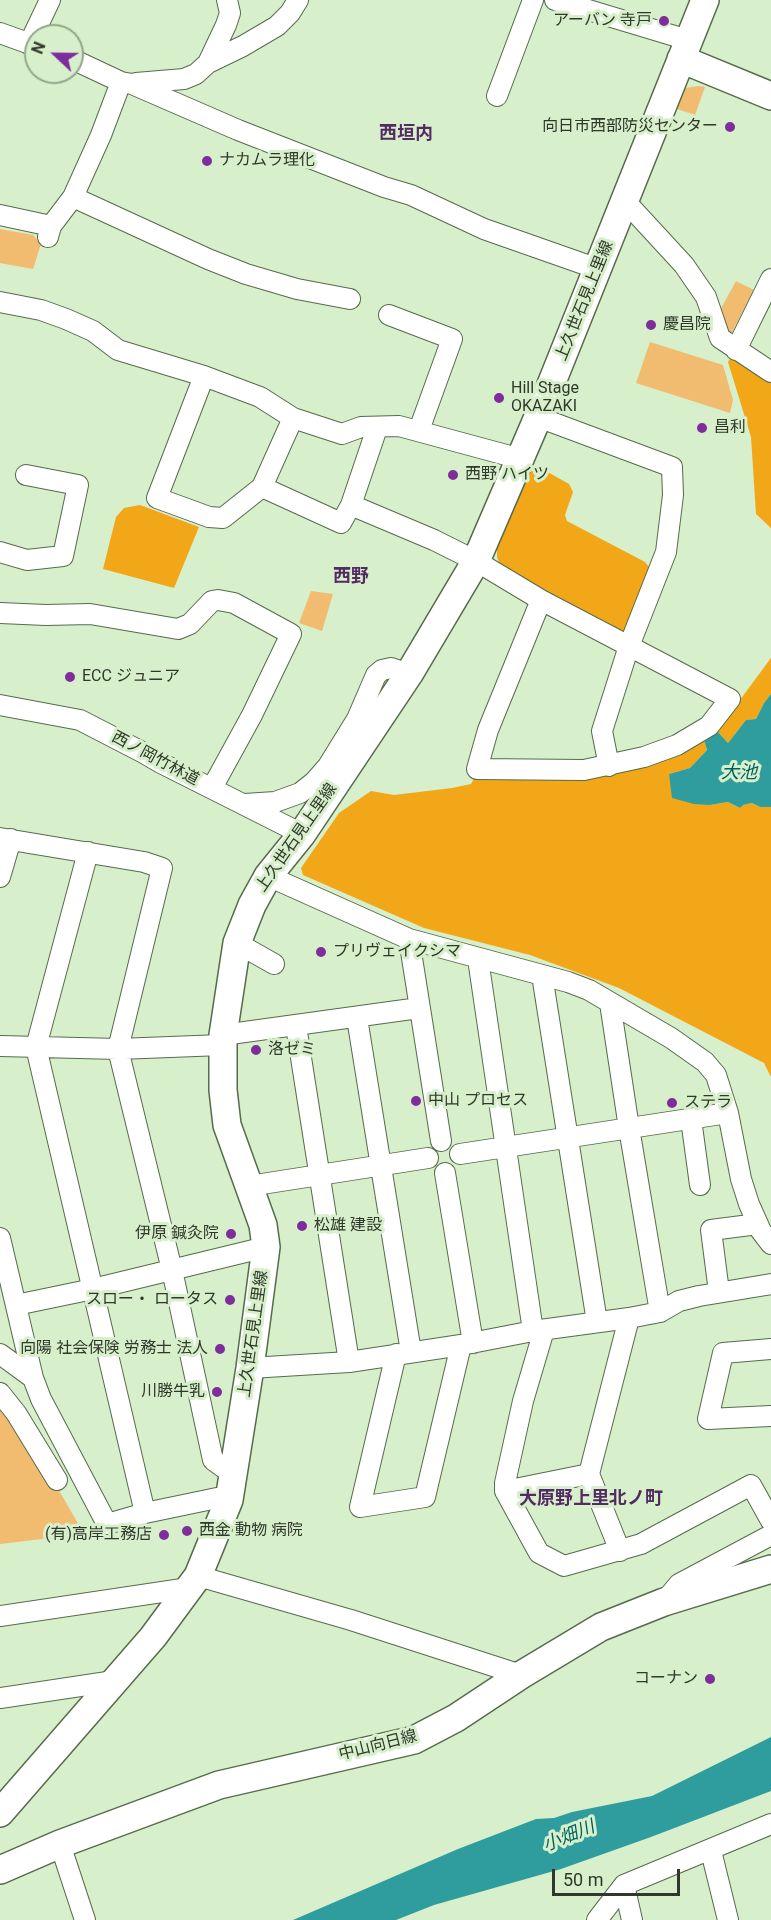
<!DOCTYPE html>
<html>
<head>
<meta charset="utf-8">
<style>
	body { margin:0 }
	#map { position:relative; width:771px; height:1920px; overflow:hidden; background:#d7efcb; font-family:Roboto,sans-serif }
	canvas { display:block }
	.north { position:absolute; left:24px; top:24px; width:60px; height:60px; box-sizing:border-box; background:#d7efcb; border:2px solid #94a68b; border-radius:50%; rotate:292deg; font-size:16px; font-weight:700; line-height:24px; text-align:center; color:#2f382a }
	.north::after { content:''; display:block; margin:auto; width:21px; height:27px; background:#7f2d9d; clip-path:polygon(50% 0,100% 100%,50% 72%,0 100%) }
	.scale { position:absolute; left:552px; top:1869px; width:128px; height:27px; box-sizing:border-box; border:3px solid #2f382a; border-top:0; padding-left:8px; font-size:18px; line-height:21px; white-space:nowrap; color:#2f382a; -webkit-text-stroke:4px #d7efcb; paint-order:stroke }
</style>
</head>
<body>
<div id="map">
<canvas width="771" height="1920"></canvas>
<div class="north">N</div>
<div class="scale">50 m</div>
</div>
<script>
const g = document.querySelector('canvas').getContext('2d');
g.lineJoin = 'round';
function paint(path, color) { g.fillStyle = color; g.fill(path, 'evenodd'); }
const poly = rows => new Path2D(rows.map(r => 'M' + r).join(''));
function stroke(path, color, width, dash) { g.strokeStyle = color; g.lineWidth = width; g.lineCap = dash ? 'butt' : 'round'; g.setLineDash(dash || []); g.stroke(path); }
function write(font, color, halo, rows, align = 'center') {
  g.font = font + ' Roboto,"Noto Sans JP",sans-serif'; g.lineWidth = 6; g.setLineDash([]); g.textBaseline = 'middle'; g.strokeStyle = halo; g.fillStyle = color; for (const [text, x, y, turn = 0] of rows) {
    g.save(); g.translate(x, y); g.rotate((+turn || 0) * Math.PI / 180); g.textAlign = isNaN(turn) ? turn : align; if (halo) g.strokeText(text, 0, 0); g.fillText(text, 0, 0); g.restore();
  }
}
paint(poly([
	[699,86,705,87,695,115,671,107,684,88],
	[0,229,33,235,41,244,33,269,0,263],
	[736,281,754,290,732,332,724,333,719,312],
	[650,342,723,365,733,400,730,413,636,383],
	[311,591,333,594,322,631,299,623],
	[0,1402,53,1480,84,1534,0,1544]
]), '#f1bc6f');
paint(poly([
	[733,354,771,378,771,528,756,514,751,437,728,362],
	[529,465,537,466,569,484,573,492,565,515,567,521,645,562,650,568,624,636,547,596,500,565,497,557,497,545],
	[140,505,199,527,174,588,103,569,116,517,124,508],
	[771,658,771,694,764,703,756,719,746,720,728,743,717,731],
	[703,736,707,750,690,768,669,774,671,784,710,805,728,802,740,808,742,805,752,803,760,807,771,807,771,1077,764,1063,619,988,530,955,424,928,303,875,301,868,339,813,371,791,394,795,452,788,471,784,475,777,590,775]
]), '#f2a719');
paint(poly([
	[771,694,771,807,760,807,752,803,743,805,740,808,728,802,710,805,694,804,672,798,669,774,690,768,707,750,703,736,717,731,728,743,746,720,756,719,764,703],
	[771,1737,771,1791,651,1837,561,1869,434,1905,396,1920,293,1920,458,1849,536,1819,554,1818,572,1812,652,1796]
]), '#2f9d9e');
const street = poly([
	[555,0,688,40],
	[0,33,36,46],
	[29,44,50,0],
	[72,59,121,82,132,84,238,130,384,187,411,195,484,229,598,269],
	[208,63,226,25,230,13,227,0],
	[136,83,184,79,196,74,208,63,243,46,277,26,290,13,298,0],
	[497,96,533,0],
	[73,197,208,259,246,274,297,289,350,299],
	[625,201,684,265,706,297,720,338,771,372],
	[0,215,51,226],
	[48,237,51,226,73,197,101,135,121,82],
	[0,302,41,310,66,319,93,331,118,350,204,376,260,397,293,418,342,434,361,427,399,426,521,459],
	[389,315,452,339,419,430],
	[736,350,771,279],
	[204,376,157,498,209,517,223,518,262,487],
	[538,417,672,467,673,495,666,552,629,646,602,731,609,766],
	[293,418,262,487,341,523,351,505,377,428],
	[351,505,434,540,476,561,541,600,730,699,709,726,677,745,644,757,584,770,477,769,488,730,541,600],
	[0,552,27,560,63,556,78,485,26,475],
	[0,613,46,615,90,614,178,629,190,624,212,601,218,600,234,603,291,634,252,715,212,788],
	[0,705,80,720,142,752,161,763,302,834],
	[245,804,275,802,300,793,314,782,328,766,357,719,376,675,382,670,391,668,409,674],
	[0,838,144,862,162,868,118,1049,172,1270,213,1460,234,1475],
	[88,852,36,1047,145,1513],
	[268,876,409,939,568,982,589,990,671,1038,705,1062,716,1075,728,1113,741,1179,749,1204,761,1231,771,1244],
	[0,877,11,839],
	[409,939,441,1141],
	[237,943,274,964],
	[478,959,533,1331],
	[542,975,597,1322],
	[610,1003,629,1128,660,1312],
	[357,1018,411,1352],
	[296,1026,349,1362],
	[223,1035,419,1008],
	[0,1046,118,1049,222,1045],
	[691,1119,700,1185],
	[460,1154,728,1113],
	[445,1173,473,1343],
	[249,1186,428,1158],
	[0,1238,33,1378,41,1399,107,1524,145,1513,217,1498,229,1500],
	[719,1292,711,1230,758,1224],
	[16,1305,93,1289,266,1247],
	[544,1330,523,1401,505,1483,505,1491,539,1553,564,1566,641,1544,751,1485,771,1521],
	[771,1349,723,1353,708,1419,771,1416],
	[0,1354,33,1378],
	[396,1354,360,1507,425,1497,461,1345],
	[250,1368,349,1362,461,1345,533,1331,629,1318,660,1312,679,1301,699,1296,771,1284],
	[0,1393,16,1413,57,1480],
	[505,1491,589,1474],
	[620,1551,589,1474,629,1318],
	[198,1576,351,1620,521,1675],
	[664,1602,679,1584,771,1535],
	[0,1616,189,1588],
	[0,1698,114,1681],
	[60,1844,85,1920],
	[711,1851,728,1920],
	[624,1885,632,1920],
	[597,1920,624,1885,771,1824]
]);
const secondary = poly([
	[681,59,771,96],
	[0,1813,153,1637,198,1576,229,1500,250,1368,266,1247,263,1225,227,1125,223,1090,223,1035,237,943,252,905,268,876,302,834,409,674,476,561,538,417,705,0],
	[0,1870,60,1844,219,1785,414,1740,456,1718,521,1675,601,1627,664,1602,771,1569]
]);
stroke(street, '#566b4c', 22);
stroke(secondary, '#566b4c', 30);
stroke(street, '#fff', 20);
stroke(secondary, '#fff', 27);
for (const [x, y, r, color] of [
	[664,21,6,"#7f2d9d"],
	[730,127,6,"#7f2d9d"],
	[207,161,6,"#7f2d9d"],
	[651,325,6,"#7f2d9d"],
	[499,398,6,"#7f2d9d"],
	[702,428,6,"#7f2d9d"],
	[453,475,6,"#7f2d9d"],
	[70,677,6,"#7f2d9d"],
	[321,952,6,"#7f2d9d"],
	[256,1050,6,"#7f2d9d"],
	[416,1101,6,"#7f2d9d"],
	[672,1103,6,"#7f2d9d"],
	[302,1226,6,"#7f2d9d"],
	[231,1234,6,"#7f2d9d"],
	[230,1300,6,"#7f2d9d"],
	[220,1349,6,"#7f2d9d"],
	[217,1392,6,"#7f2d9d"],
	[187,1531,6,"#7f2d9d"],
	[164,1535,6,"#7f2d9d"],
	[710,1679,6,"#7f2d9d"]
]) { const dot = new Path2D(); dot.arc(x, y, r, 0, 2 * Math.PI); g.fillStyle = color; g.fill(dot); stroke(dot, '#d7efcb', 2); }
write('16px', '#2f382a', '#d7efcb', [
	["アーバン 寺戸",652,21,"right"],
	["向日市西部防災センター",718,127,"right"],
	["ナカムラ理化",219,161],
	["慶昌院",663,325],
	["Hill Stage",511,389],
	["OKAZAKI",511,407],
	["昌利",714,428],
	["西野 ハイツ",465,475],
	["ECC ジュニア",82,677],
	["プリヴェイクシマ",333,952],
	["洛ゼミ",268,1050],
	["中山 プロセス",428,1101],
	["ステラ",684,1103],
	["松雄 建設",314,1226],
	["伊原 鍼灸院",219,1234,"right"],
	["スロー・ ロータス",218,1300,"right"],
	["向陽 社会保険 労務士 法人",208,1349,"right"],
	["川勝牛乳",205,1392,"right"],
	["西金 動物 病院",199,1531],
	["(有)高岸工務店",152,1535,"right"],
	["コーナン",698,1679,"right"]
], 'left');
write('16px', '#2f382a', '#d7efcb', [
	["上久世石見上里線",585,301,-68],
	["西ノ岡竹林道",155,759,28],
	["上久世石見上里線",297,838,-55],
	["上久世石見上里線",254,1334,-82],
	["中山向日線",378,1746,-14]
]);
write('bold 18px', '#522b62', '#d7efcb', [
	["西垣内",406,134],
	["西野",351,577],
	["大原野上里北ノ町",591,1499]
]);
write('italic 18px', '#006161', '#d7efcb', [
	["大池",739,773],
	["小畑川",569,1837,-22]
]);
</script>
</body>
</html>
